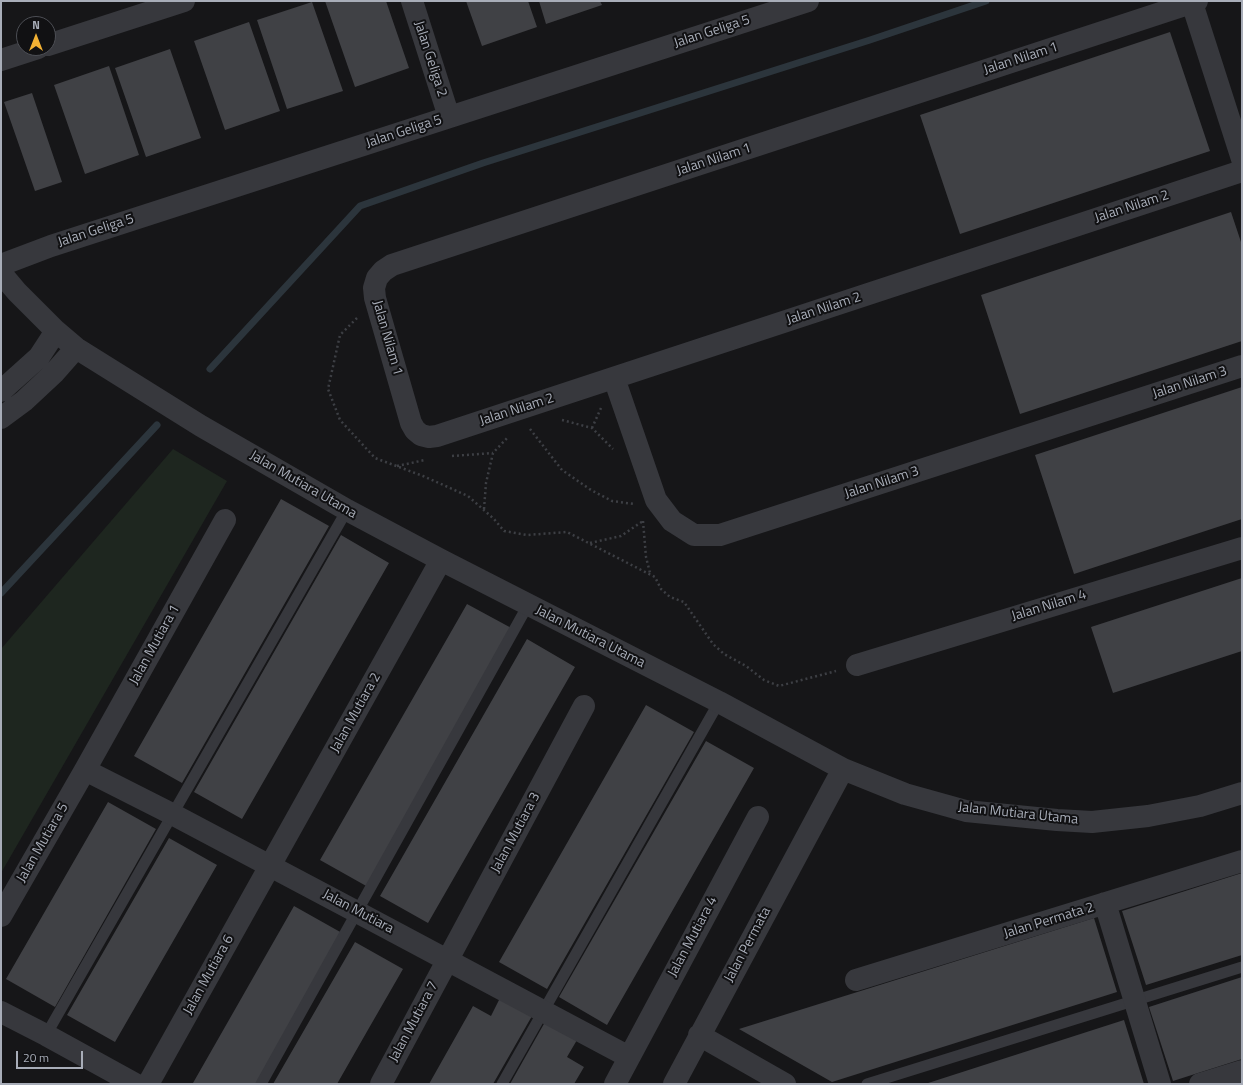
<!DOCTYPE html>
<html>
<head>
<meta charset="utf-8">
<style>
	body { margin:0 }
	#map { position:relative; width:1243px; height:1085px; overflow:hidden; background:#161618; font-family:"Titillium Web",sans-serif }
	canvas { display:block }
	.frame { position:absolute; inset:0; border:2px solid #a8adb8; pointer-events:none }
	.north { position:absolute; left:16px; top:16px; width:40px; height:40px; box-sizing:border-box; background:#111113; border:1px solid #4d4f55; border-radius:50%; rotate:0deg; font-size:11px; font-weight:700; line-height:16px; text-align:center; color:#a8adb8 }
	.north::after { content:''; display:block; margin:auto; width:14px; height:18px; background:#f2b134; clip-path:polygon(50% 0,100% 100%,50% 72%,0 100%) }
	.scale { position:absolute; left:16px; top:1051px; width:67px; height:18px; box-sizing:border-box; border:2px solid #a8adb8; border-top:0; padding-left:5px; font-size:12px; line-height:14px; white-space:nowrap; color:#a8adb8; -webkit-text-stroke:3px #111113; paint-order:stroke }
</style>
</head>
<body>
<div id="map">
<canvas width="1243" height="1085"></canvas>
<div class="frame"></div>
<div class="north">N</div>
<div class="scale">20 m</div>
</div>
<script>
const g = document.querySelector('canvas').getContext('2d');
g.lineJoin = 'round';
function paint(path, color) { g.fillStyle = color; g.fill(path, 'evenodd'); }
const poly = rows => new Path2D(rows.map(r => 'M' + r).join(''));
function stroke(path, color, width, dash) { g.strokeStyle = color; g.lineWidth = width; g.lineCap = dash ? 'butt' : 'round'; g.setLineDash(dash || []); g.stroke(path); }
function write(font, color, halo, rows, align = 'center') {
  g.font = font + ' "Titillium Web",sans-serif'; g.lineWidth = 4; g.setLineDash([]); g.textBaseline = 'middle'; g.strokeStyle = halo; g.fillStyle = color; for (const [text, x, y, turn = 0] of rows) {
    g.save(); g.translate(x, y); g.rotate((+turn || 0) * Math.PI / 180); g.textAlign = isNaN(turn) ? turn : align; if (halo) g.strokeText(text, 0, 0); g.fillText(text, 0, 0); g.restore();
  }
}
paint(poly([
	[173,449,227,481,1,873,1,649]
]), '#1e261f');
stroke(poly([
	[210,369,360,206,483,163,870,40,986,1],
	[1,593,157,425]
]), '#2c353c', 7);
paint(poly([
	[325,1,386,1,409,68,355,87],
	[466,1,528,1,537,27,482,46],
	[539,1,600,1,602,5,546,24],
	[312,2,343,91,287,109,257,20],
	[249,22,280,111,225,130,194,41],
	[1170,32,1210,151,960,234,920,115],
	[170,49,201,138,146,157,115,68],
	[109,66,139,155,85,174,54,85],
	[32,93,62,182,35,191,4,102],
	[1231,212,1242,245,1242,341,1020,414,981,295],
	[1242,387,1242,519,1074,574,1035,455],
	[281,499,329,526,182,783,134,756],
	[341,535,389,563,242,819,194,792],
	[1242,578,1242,651,1113,693,1091,627],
	[467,604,515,630,368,887,320,860],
	[527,639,575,667,428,923,380,896],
	[646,705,694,732,547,989,499,962],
	[706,741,754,768,607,1025,559,997],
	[108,802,156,829,55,1007,6,979],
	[169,838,217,865,115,1042,67,1015],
	[1242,873,1242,955,1146,985,1122,911],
	[294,906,342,933,256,1084,193,1083],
	[1094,918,1117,992,832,1082,739,1029],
	[355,942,403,969,369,1028,337,1084,273,1084],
	[1242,977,1242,1059,1173,1081,1149,1007],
	[500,998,532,1016,493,1084,429,1084,473,1006,491,1016],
	[1124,1020,1144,1084,925,1084],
	[545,1022,577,1040,567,1057,584,1067,574,1084,510,1084]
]), '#404145');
stroke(poly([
	[357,318,340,335,328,389,340,420,375,458,423,476,468,496,494,519,504,531,527,535,567,532,655,577,661,589,670,597,684,602,713,644,724,654,746,666,764,680,779,686,836,671],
	[562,420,592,428,613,449],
	[592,428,601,408],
	[530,429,562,470,591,490,612,501,634,504],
	[452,456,493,453],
	[397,466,425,460],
	[484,509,486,483,493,453,508,437],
	[643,521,646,557,650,573],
	[590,543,621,536,643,521]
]), '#3d3f44', 2.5, [2, 3]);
stroke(poly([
	[46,1035,347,510],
	[261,1084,528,605],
	[502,1084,719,702],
	[867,1084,1242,967]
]), '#37383d', 11);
stroke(poly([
	[412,1,449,117],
	[1197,1,392,265,383,271,377,278,374,288,375,298,411,423,415,430,421,435,429,437,437,436,1242,171],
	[1192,3,1242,159],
	[48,45,184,1],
	[1,60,38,48],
	[1,265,51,246,808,1],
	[1,273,17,292,56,331,76,348,201,426,347,510,441,560,719,702,843,769,905,794,966,811,1057,820,1092,822,1148,816,1200,806,1242,793],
	[614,378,656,500,672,521,694,535,720,535,1242,366],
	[1,391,39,357,56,331],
	[1,418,24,401,54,373,76,348],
	[857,665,1242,548],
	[85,770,172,814,357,912,629,1057],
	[1105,903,1160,1084],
	[1,916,85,770,225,520],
	[856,980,1242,861],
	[1,1012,46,1035,135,1084],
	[699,1035,785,1084],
	[148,1084,441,560],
	[381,1084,584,706],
	[615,1084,758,817],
	[674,1084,843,769],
	[1200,1084,1242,1071]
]), '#37383d', 22);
write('14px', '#a8adb8', '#111113', [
	["Jalan Geliga 5",712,32,-18],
	["Jalan Geliga 2",430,59,72],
	["Jalan Nilam 1",1021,59,-18],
	["Jalan Geliga 5",404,132,-18],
	["Jalan Nilam 1",714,160,-18],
	["Jalan Nilam 2",1132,207,-18],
	["Jalan Geliga 5",96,231,-18],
	["Jalan Nilam 2",824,309,-18],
	["Jalan Nilam 1",387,338,74],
	["Jalan Nilam 3",1190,383,-18],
	["Jalan Nilam 2",517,410,-18],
	["Jalan Nilam 3",882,483,-18],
	["Jalan Mutiara Utama",303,485,30],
	["Jalan Nilam 4",1049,606,-17],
	["Jalan Mutiara Utama",590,637,27],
	["Jalan Mutiara 1",155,645,-61],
	["Jalan Mutiara 2",356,713,-61],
	["Jalan Mutiara Utama",1018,814,6],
	["Jalan Mutiara 3",516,833,-62],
	["Jalan Mutiara 5",43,843,-60],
	["Jalan Mutiara",358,912,28],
	["Jalan Permata 2",1049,921,-17],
	["Jalan Mutiara 4",693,937,-62],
	["Jalan Permata",748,945,-62],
	["Jalan Mutiara 6",209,975,-61],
	["Jalan Mutiara 7",414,1022,-62]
]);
</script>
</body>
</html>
